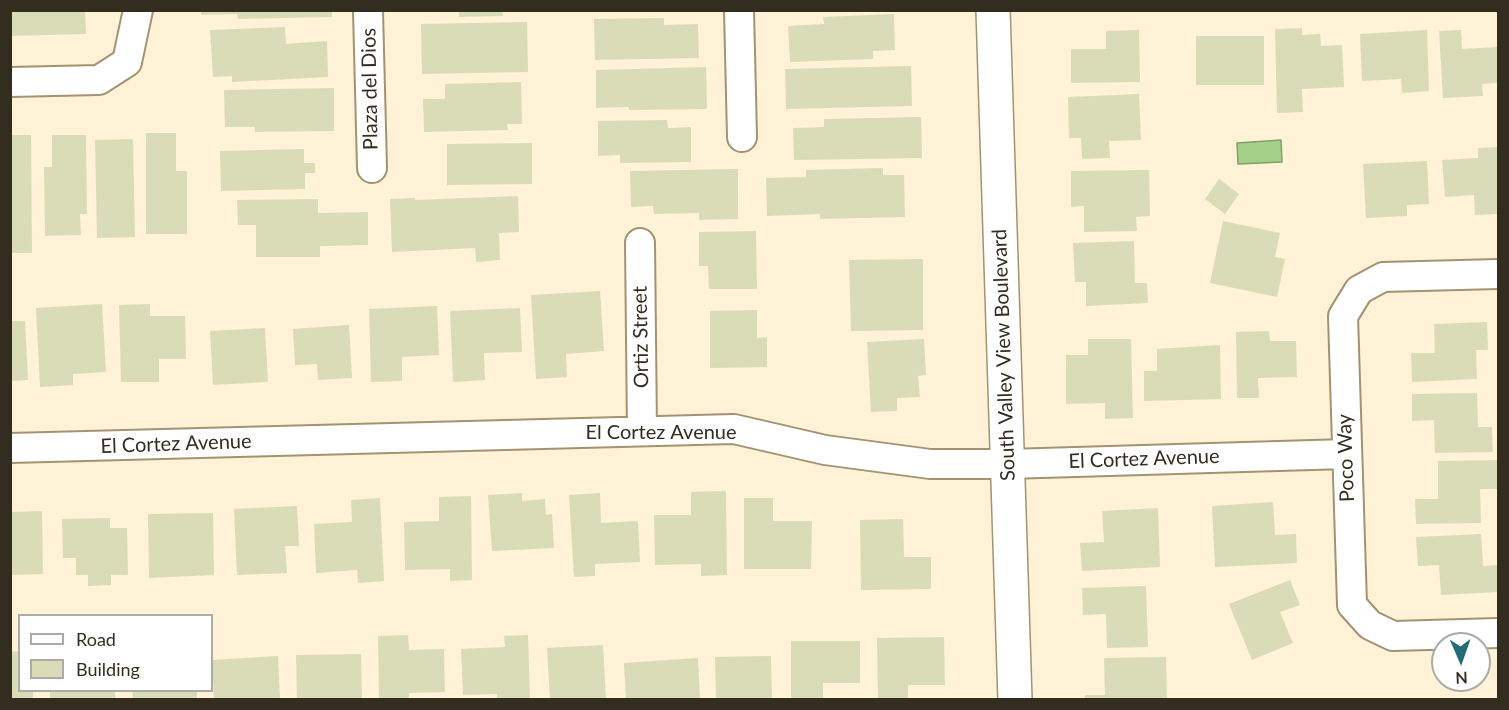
<!DOCTYPE html>
<html>
<head>
<meta charset="utf-8">
<style>
	body { margin:0 }
	#map { position:relative; width:1509px; height:710px; overflow:hidden; background:#fff2d6; font-family:Lato,sans-serif }
	canvas { display:block }
	.frame { position:absolute; inset:0; border:12px solid #332d20; pointer-events:none }
	.legend { position:absolute; left:18px; top:614px; width:195px; height:78px; box-sizing:border-box; background:#fff; border:2px solid #adaba6; margin:0; padding:8px 10px; list-style:none; font-size:18px; color:#332d20 }
	.legend li { display:flex; align-items:center; gap:12px; height:30px }
	.legend b { width:30px; border:2px solid #adaba6 }
	.north { position:absolute; left:1431px; top:632px; width:60px; height:60px; box-sizing:border-box; background:#fff; border:2px solid #adaba6; border-radius:50%; rotate:178deg; font-size:16px; font-weight:700; line-height:24px; text-align:center; color:#332d20 }
	.north::after { content:''; display:block; margin:auto; width:21px; height:27px; background:#226d75; clip-path:polygon(50% 0,100% 100%,50% 72%,0 100%) }
</style>
</head>
<body>
<div id="map">
<canvas width="1509" height="710"></canvas>
<div class="frame"></div>
<ul class="legend">
<li><b style="height:8px;background:#fff"></b>Road</li>
<li><b style="height:16px;background:#dadcb7"></b>Building</li>
</ul>
<div class="north">N</div>
</div>
<script>
const g = document.querySelector('canvas').getContext('2d');
g.lineJoin = 'round';
function paint(path, color) { g.fillStyle = color; g.fill(path, 'evenodd'); }
const poly = rows => new Path2D(rows.map(r => 'M' + r).join(''));
function stroke(path, color, width, dash) { g.strokeStyle = color; g.lineWidth = width; g.lineCap = dash ? 'butt' : 'round'; g.setLineDash(dash || []); g.stroke(path); }
function write(font, color, halo, rows, align = 'center') {
  g.font = font + ' Lato,sans-serif'; g.lineWidth = 4.5; g.setLineDash([]); g.textBaseline = 'middle'; g.strokeStyle = halo; g.fillStyle = color; for (const [text, x, y, turn = 0] of rows) {
    g.save(); g.translate(x, y); g.rotate((+turn || 0) * Math.PI / 180); g.textAlign = isNaN(turn) ? turn : align; if (halo) g.strokeText(text, 0, 0); g.fillText(text, 0, 0); g.restore();
  }
}
const water = poly([
	[1281,140,1282,162,1238,164,1237,143,1281,140]
]);
paint(water, '#a5d08a');
stroke(water, '#839f6a', 1.5);
paint(poly([
	[10,10,85,10,86,34,10,36],
	[201,10,332,10,332,17,238,19,237,14,201,15],
	[459,10,502,10,503,16,459,17],
	[894,14,895,50,873,51,873,59,790,62,788,26,824,24,823,17],
	[664,18,664,25,698,24,699,58,595,60,594,19],
	[527,22,528,72,422,74,421,24],
	[285,27,286,44,327,41,328,77,232,82,232,76,213,77,210,30],
	[1302,28,1302,35,1320,34,1321,46,1342,45,1344,87,1302,89,1303,112,1277,113,1275,29],
	[1139,30,1140,82,1071,83,1071,49,1106,49,1106,31],
	[1427,30,1429,91,1402,93,1401,79,1362,81,1360,34],
	[1461,30,1462,49,1498,47,1498,83,1482,84,1483,96,1443,98,1439,31],
	[1196,36,1264,36,1264,85,1196,85],
	[911,66,912,106,786,109,785,69],
	[706,67,707,109,629,110,629,107,596,108,596,70],
	[521,82,522,124,507,124,508,130,424,132,423,99,445,99,445,84],
	[334,88,334,131,255,132,255,127,225,127,224,90],
	[1139,94,1141,140,1109,141,1110,158,1082,159,1081,138,1069,138,1068,97],
	[921,117,922,158,794,160,793,128,824,127,824,119],
	[667,120,668,128,691,127,691,162,620,163,620,155,598,156,598,121],
	[146,133,176,133,176,171,187,171,187,234,146,234],
	[10,135,31,135,32,253,10,253],
	[52,135,86,135,87,214,80,214,81,235,45,236,44,167,52,167],
	[133,139,135,237,97,238,95,140],
	[532,143,532,184,447,185,447,144],
	[1498,147,1498,214,1475,215,1474,195,1445,197,1442,160,1478,158,1478,148],
	[304,149,304,163,315,163,315,173,305,173,305,189,221,191,220,151],
	[1427,161,1429,204,1407,205,1407,216,1366,218,1363,164],
	[883,168,883,175,904,175,905,217,820,219,820,214,767,216,766,178,806,177,806,170],
	[738,169,738,219,699,220,699,213,654,214,653,206,631,207,630,171],
	[1149,170,1150,216,1136,217,1137,231,1084,232,1084,206,1071,207,1071,171],
	[1219,179,1239,194,1225,214,1205,199],
	[518,196,519,232,499,233,500,260,476,262,475,248,392,252,390,199,415,198,415,200],
	[318,199,318,213,368,212,368,245,320,246,320,257,256,257,256,225,238,225,237,200],
	[1223,221,1280,233,1275,257,1285,259,1277,297,1210,283],
	[756,231,757,289,709,289,708,266,699,266,699,232],
	[1134,241,1135,283,1147,283,1148,303,1086,306,1086,282,1075,282,1073,243],
	[923,259,923,330,851,331,849,260],
	[600,291,604,351,566,354,567,377,536,379,531,295],
	[102,304,106,372,73,374,73,385,40,387,36,308],
	[150,304,150,316,185,316,186,359,159,359,159,382,121,382,119,305],
	[437,306,439,355,402,357,402,381,371,382,369,309],
	[520,308,522,352,484,353,485,380,453,382,450,311],
	[757,310,757,338,767,337,767,367,710,368,710,311],
	[10,321,25,321,28,380,10,381],
	[1487,322,1488,350,1476,350,1477,379,1412,382,1411,353,1435,353,1434,324],
	[349,325,352,378,318,380,317,364,295,365,293,329],
	[265,328,268,382,213,385,210,331],
	[1269,331,1270,341,1296,341,1297,377,1258,378,1259,398,1237,398,1236,332],
	[924,339,926,375,918,376,920,397,897,398,897,411,871,412,867,342],
	[1088,339,1131,339,1133,418,1105,419,1105,403,1066,404,1066,355,1088,355],
	[1220,345,1221,399,1144,401,1144,371,1157,371,1157,349],
	[1477,393,1478,427,1492,427,1493,452,1435,453,1434,420,1412,421,1412,394],
	[1497,460,1498,489,1480,489,1481,523,1416,524,1415,499,1438,499,1438,461],
	[726,491,727,575,701,576,701,564,655,565,654,515,691,515,691,492],
	[522,493,522,501,545,499,546,515,552,514,554,548,492,551,488,495],
	[600,493,601,523,638,521,640,562,595,564,595,576,574,577,569,495],
	[471,496,472,580,450,581,450,569,405,570,404,522,439,521,439,497],
	[380,498,384,581,358,583,357,570,316,573,314,524,352,522,351,500],
	[744,498,773,498,773,521,812,521,811,569,744,569],
	[1273,502,1275,535,1296,534,1297,563,1215,567,1212,506],
	[297,506,299,546,285,546,287,573,237,575,234,509],
	[1158,508,1160,567,1082,571,1080,543,1104,542,1102,511],
	[42,511,43,574,10,575,10,512],
	[213,513,214,575,149,578,148,514],
	[110,518,110,528,127,528,128,575,111,575,111,585,88,586,88,575,76,575,76,558,63,558,62,519],
	[903,519,904,557,931,557,931,589,861,590,860,520],
	[1481,534,1483,566,1498,565,1498,592,1441,595,1439,565,1418,566,1416,537],
	[1290,580,1300,605,1280,612,1293,643,1252,660,1229,604],
	[1146,586,1148,647,1107,648,1106,614,1083,615,1082,588],
	[408,635,409,650,444,649,445,692,409,693,409,700,379,700,378,636],
	[528,635,530,700,497,700,497,694,463,695,461,649,505,647,504,636],
	[944,637,945,685,908,685,908,700,878,700,877,638],
	[791,641,860,641,860,683,823,683,823,700,791,700],
	[603,645,606,700,550,700,547,648],
	[20,651,20,690,33,690,33,700,10,700,11,652],
	[361,654,362,700,297,700,296,655],
	[278,656,280,700,214,700,212,660],
	[771,656,772,700,716,700,715,657],
	[1166,657,1167,700,1085,700,1085,695,1105,695,1104,658],
	[698,658,700,700,626,700,624,663],
	[50,690,115,690,115,700,50,700],
	[132,690,197,690,197,700,133,700]
]), '#dadcb7');
const minor = poly([
	[368,10,372,168],
	[739,10,742,137],
	[10,82,99,80,127,62,138,10],
	[640,243,642,431],
	[1498,274,1383,277,1359,290,1343,316,1352,605,1370,625,1393,636,1498,633],
	[10,448,734,429,825,450,930,464,1008,464,1346,454]
]);
const major = poly([
	[993,10,1015,700]
]);
stroke(minor, '#a29372', 32);
stroke(major, '#a29372', 36);
stroke(minor, '#fff', 28);
stroke(major, '#fff', 33);
write('20px', '#332d20', '#fff', [
	["Plaza del Dios",370,89,-91],
	["Ortiz Street",641,337,-91],
	["South Valley View Boulevard",1004,355,-92],
	["El Cortez Avenue",661,433],
	["El Cortez Avenue",176,444,-2],
	["Poco Way",1346,458,-92],
	["El Cortez Avenue",1144,459,-2]
]);
</script>
</body>
</html>
